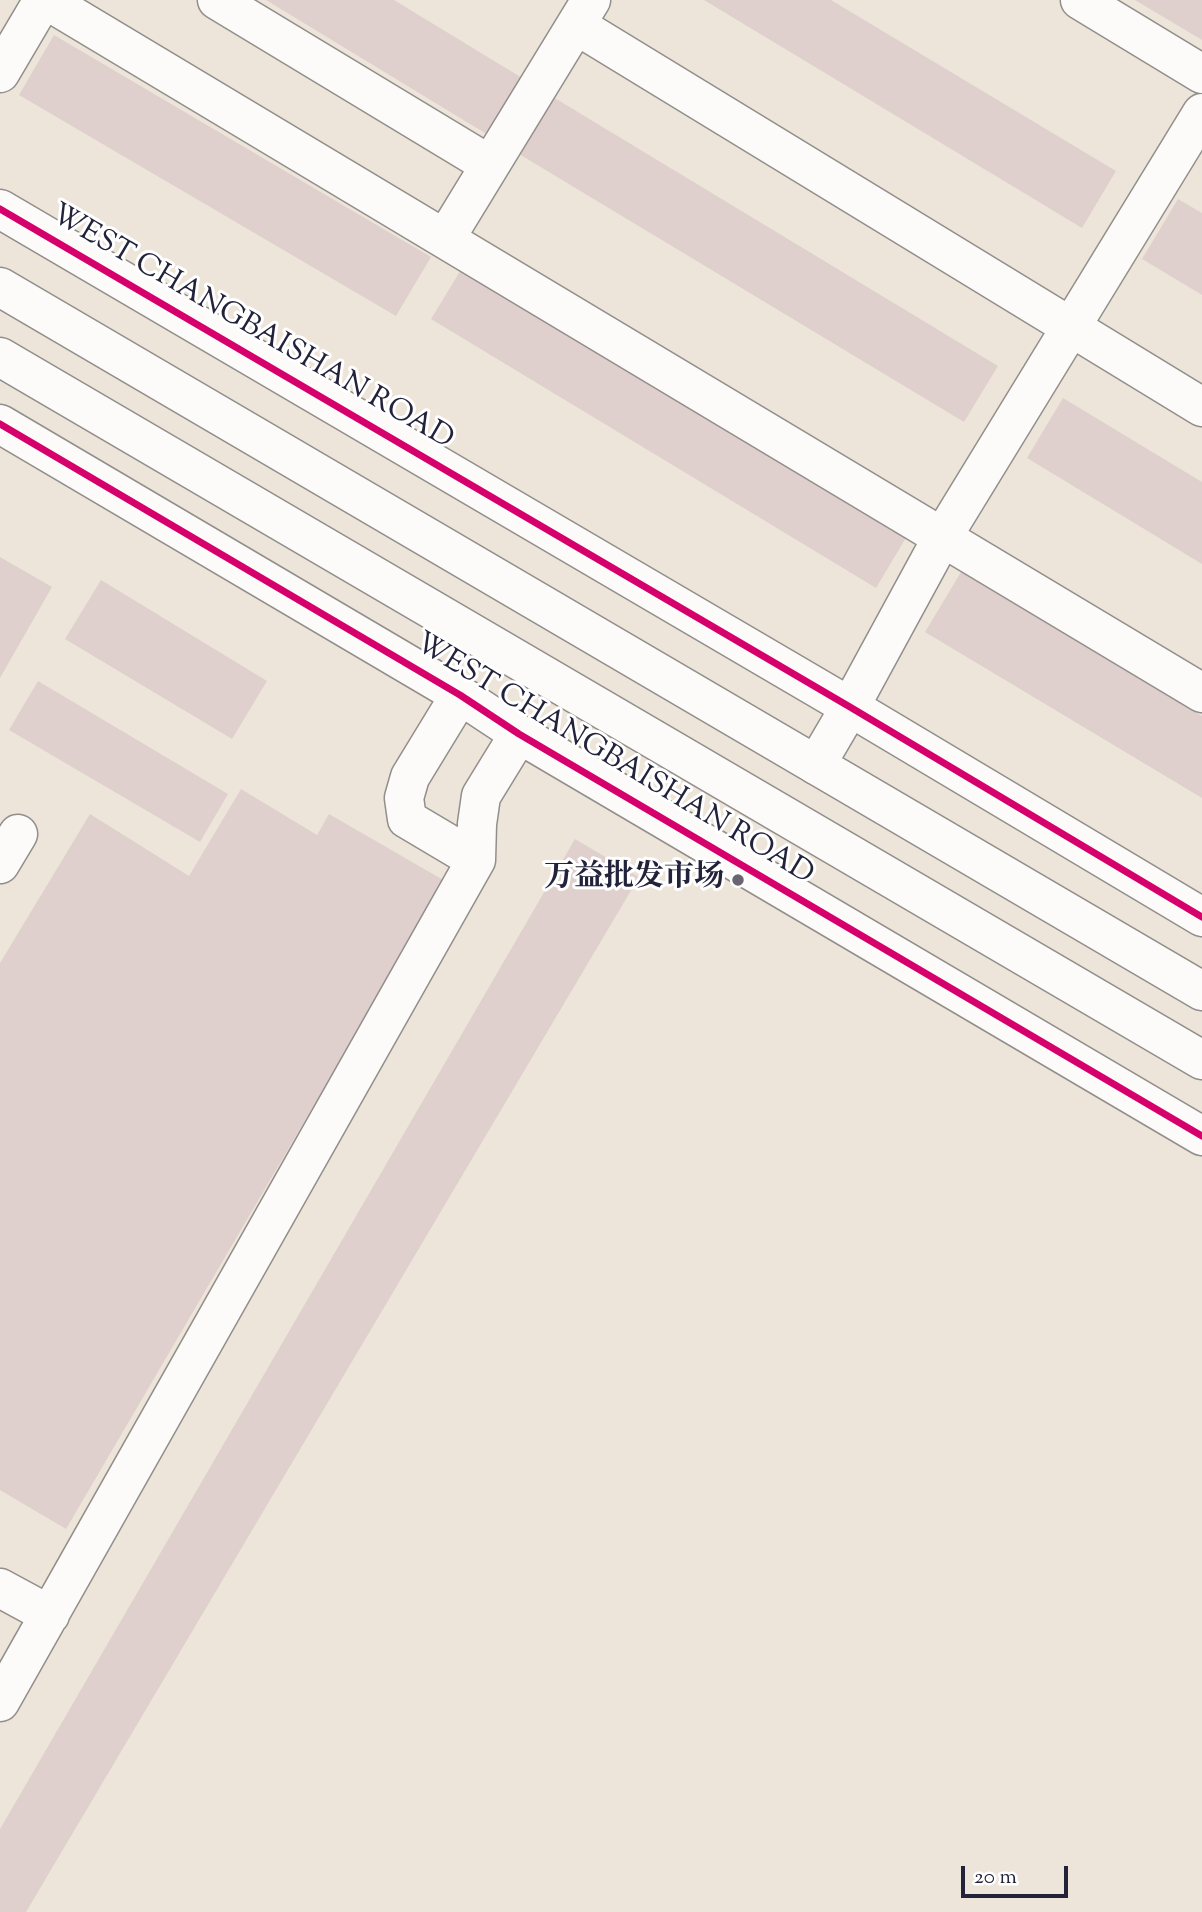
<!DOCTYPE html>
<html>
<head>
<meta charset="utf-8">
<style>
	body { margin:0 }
	#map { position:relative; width:1202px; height:1912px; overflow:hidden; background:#ede5d9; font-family:"Sorts Mill Goudy",serif }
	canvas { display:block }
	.scale { position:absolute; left:961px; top:1866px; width:107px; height:32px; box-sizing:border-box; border:4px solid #22223b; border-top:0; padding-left:9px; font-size:21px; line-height:24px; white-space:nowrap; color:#22223b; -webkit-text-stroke:5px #fff; paint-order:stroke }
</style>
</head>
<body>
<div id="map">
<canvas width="1202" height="1912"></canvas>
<div class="scale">20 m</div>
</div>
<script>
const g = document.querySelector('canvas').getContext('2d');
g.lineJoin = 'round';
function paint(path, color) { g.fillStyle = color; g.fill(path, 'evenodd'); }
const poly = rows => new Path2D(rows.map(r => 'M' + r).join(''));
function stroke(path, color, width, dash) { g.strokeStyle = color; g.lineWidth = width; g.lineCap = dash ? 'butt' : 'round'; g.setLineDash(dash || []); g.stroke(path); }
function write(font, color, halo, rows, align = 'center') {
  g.font = font + ' "Sorts Mill Goudy","Noto Serif SC",serif'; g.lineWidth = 6; g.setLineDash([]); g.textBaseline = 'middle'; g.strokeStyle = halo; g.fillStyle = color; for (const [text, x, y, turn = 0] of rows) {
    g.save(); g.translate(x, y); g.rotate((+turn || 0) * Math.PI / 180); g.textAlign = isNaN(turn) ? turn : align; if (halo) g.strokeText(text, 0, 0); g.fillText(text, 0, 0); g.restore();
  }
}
paint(poly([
	[266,0,394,0,532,84,498,141],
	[704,0,831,0,1116,171,1082,228],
	[1135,0,1202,0,1202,40],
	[54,35,431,257,396,316,19,95],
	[553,97,998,366,964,422,519,154],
	[1178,199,1202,213,1202,295,1142,259],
	[465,263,910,531,876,588,431,319],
	[1063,398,1202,482,1202,564,1027,458],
	[0,557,52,587,0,678],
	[961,572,1202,716,1202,798,925,632],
	[101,580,267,681,232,739,65,639],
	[38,681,228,794,200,842,9,730],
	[241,789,317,835,329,814,445,881,66,1529,0,1490,0,963,90,814,189,876],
	[575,839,639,877,26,1912,0,1912,0,1829]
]), '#dfd0ce');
const minor = poly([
	[46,0,1202,693],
	[217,0,490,165],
	[1080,0,1202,74],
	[576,25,1202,407],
	[0,73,43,0],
	[0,209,850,707,1202,917],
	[445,239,591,0],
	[0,424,460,695,519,734,1202,1136],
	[460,695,410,777,404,798,407,819,476,860],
	[816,765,850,707,943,536,1202,113],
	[0,864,18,834],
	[0,1588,50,1615],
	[0,1702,476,860,477,824,481,796,519,734]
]);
const major = poly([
	[0,287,1202,991],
	[0,357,1202,1060]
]);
stroke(minor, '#928e8b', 41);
stroke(major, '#928e8b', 41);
stroke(minor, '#fcfbf9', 38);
stroke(major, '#fcfbf9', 38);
stroke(poly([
	[0,209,850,707,1202,917],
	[0,424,460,695,519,734,1202,1136]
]), '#d6006c', 7);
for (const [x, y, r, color] of [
	[738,880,7,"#696672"]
]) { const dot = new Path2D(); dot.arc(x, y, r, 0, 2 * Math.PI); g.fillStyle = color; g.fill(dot); stroke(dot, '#fff', 2.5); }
write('30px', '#22223b', '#fff', [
	["WEST CHANGBAISHAN ROAD",251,329,30],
	["WEST CHANGBAISHAN ROAD",613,761,31]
]);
write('bold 30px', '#22223b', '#fff', [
	["万益批发市场",724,880]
], 'right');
</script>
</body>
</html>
